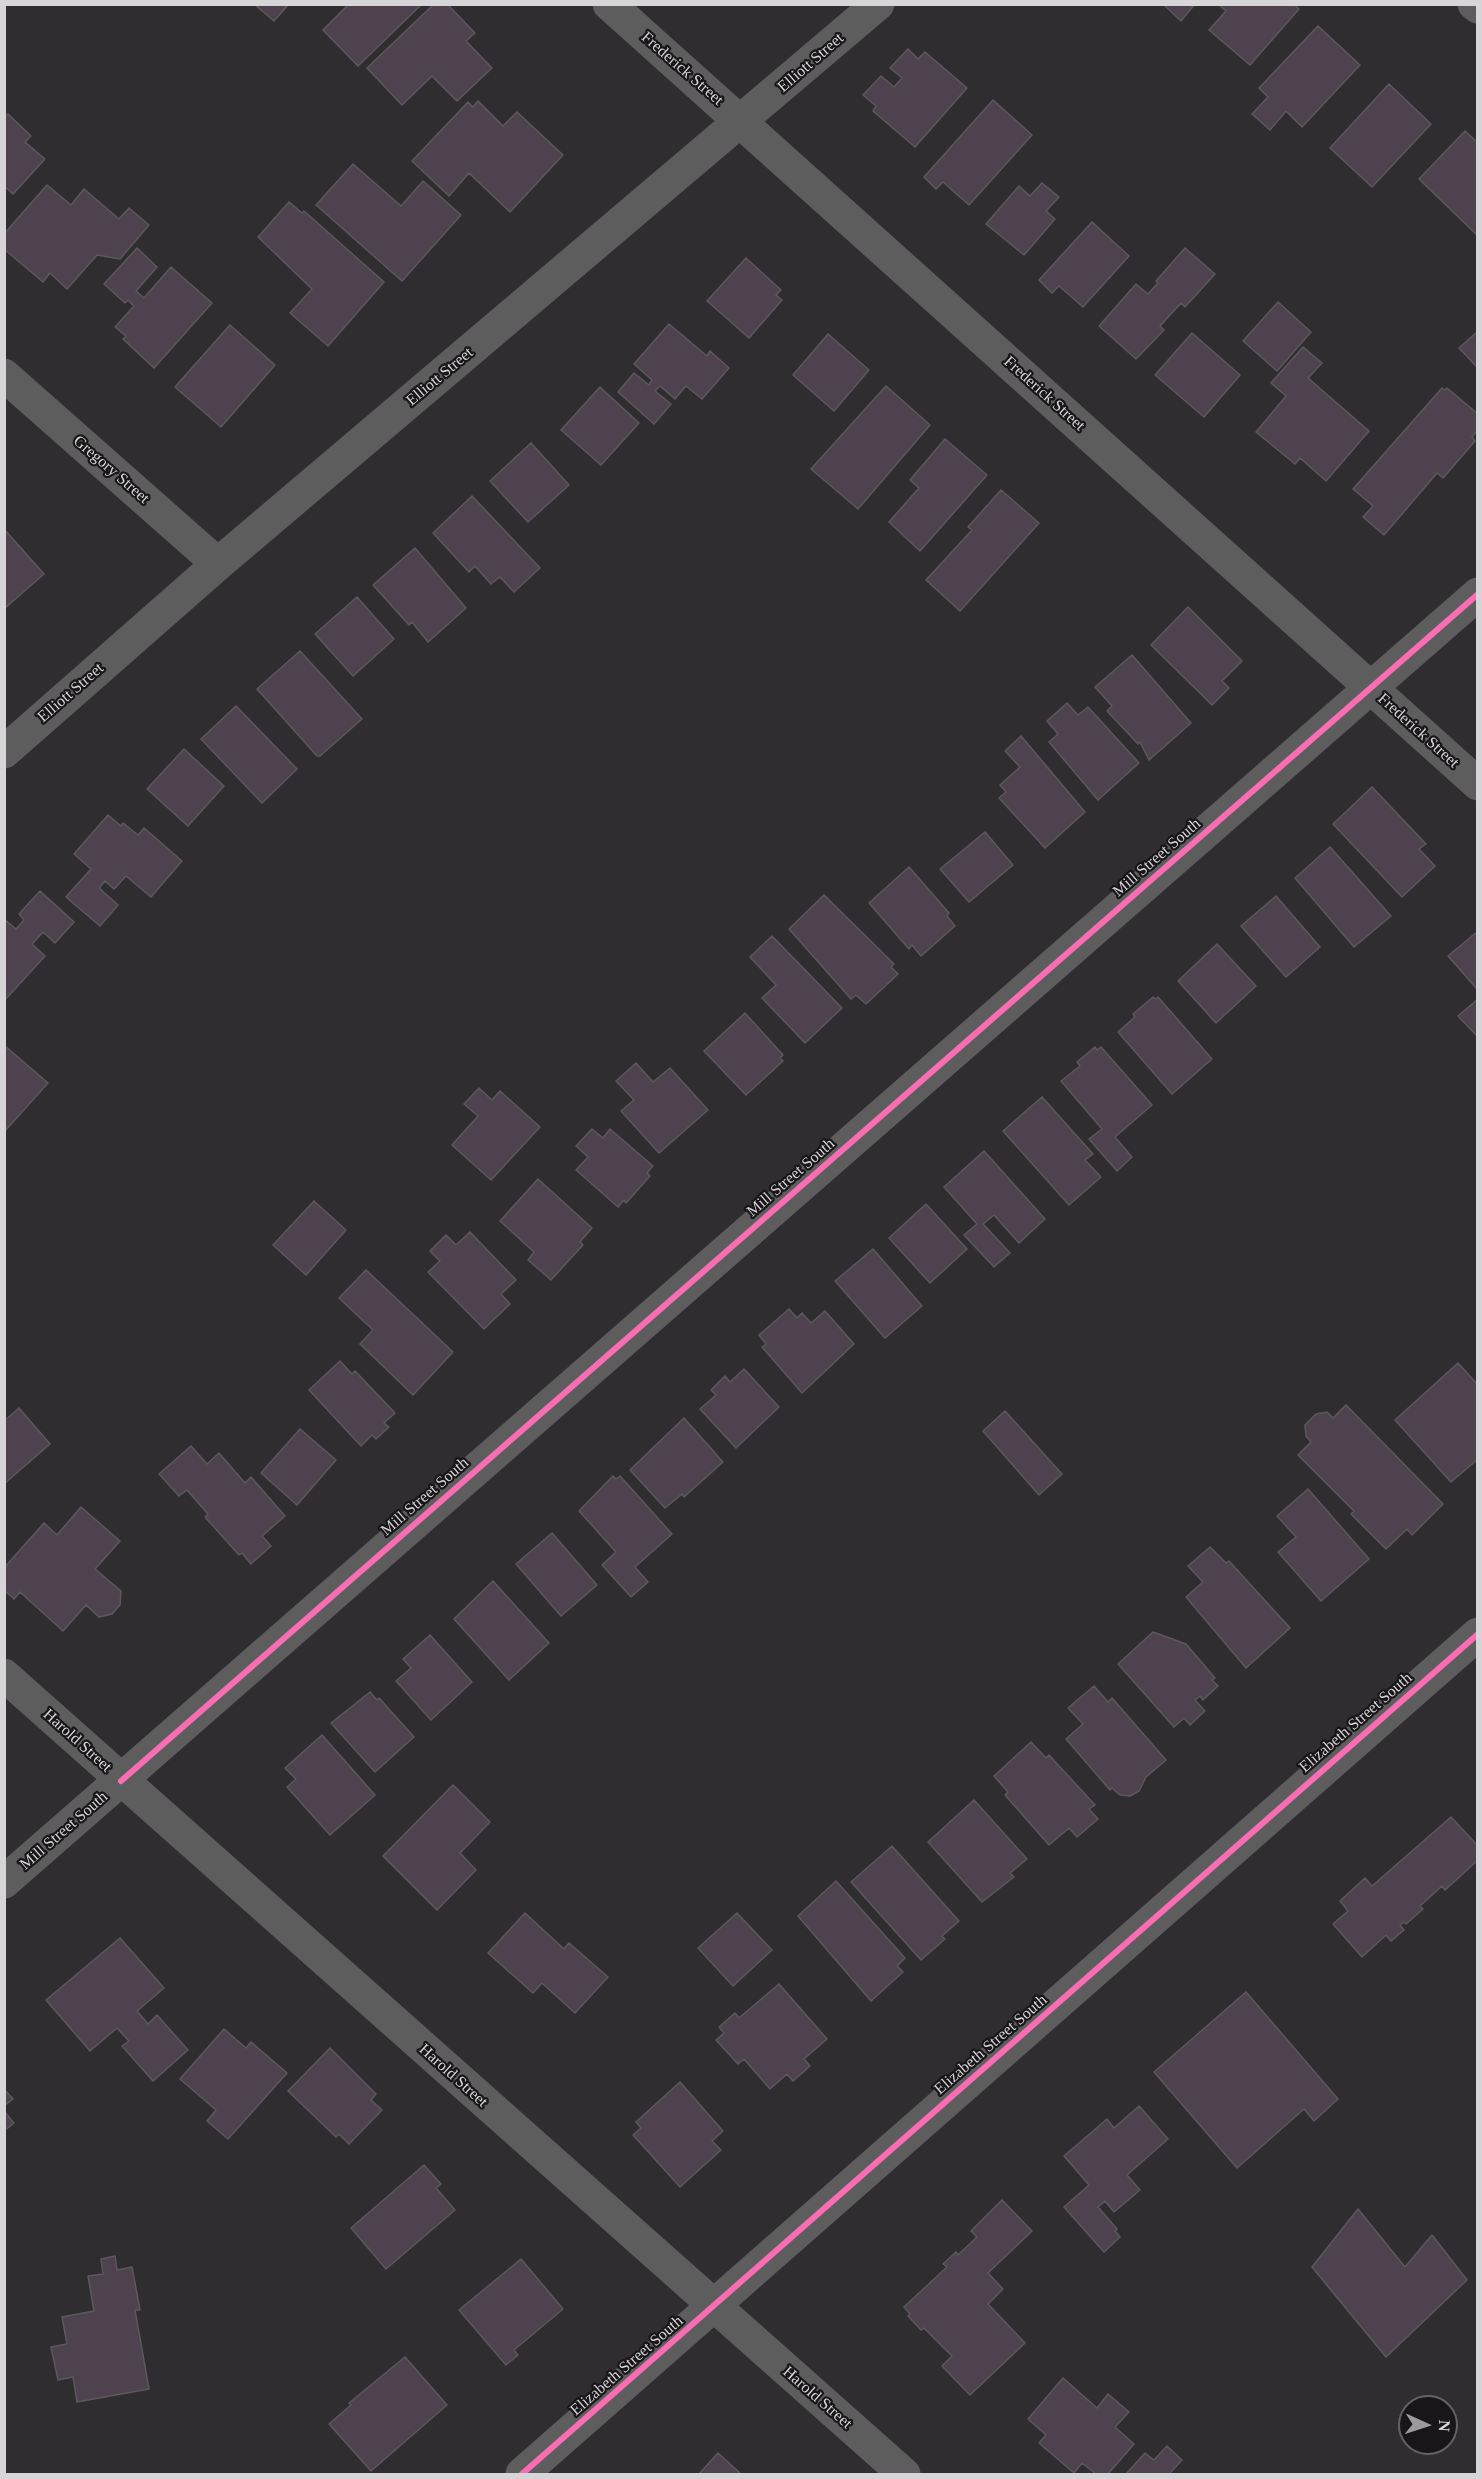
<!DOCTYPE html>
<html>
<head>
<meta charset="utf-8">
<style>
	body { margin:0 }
	#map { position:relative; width:1482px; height:2479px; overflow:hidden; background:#302d30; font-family:"Times New Roman",serif }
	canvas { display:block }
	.frame { position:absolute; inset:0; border:6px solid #d8d5d8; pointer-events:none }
	.north { position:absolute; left:1398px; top:2395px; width:60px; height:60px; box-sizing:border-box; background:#181618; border:2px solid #656265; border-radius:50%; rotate:93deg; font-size:16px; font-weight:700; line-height:24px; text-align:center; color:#d8d5d8 }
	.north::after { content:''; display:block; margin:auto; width:21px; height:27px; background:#9d9a9d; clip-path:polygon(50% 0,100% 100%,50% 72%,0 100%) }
</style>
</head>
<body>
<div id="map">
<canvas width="1482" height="2479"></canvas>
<div class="frame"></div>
<div class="north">N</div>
</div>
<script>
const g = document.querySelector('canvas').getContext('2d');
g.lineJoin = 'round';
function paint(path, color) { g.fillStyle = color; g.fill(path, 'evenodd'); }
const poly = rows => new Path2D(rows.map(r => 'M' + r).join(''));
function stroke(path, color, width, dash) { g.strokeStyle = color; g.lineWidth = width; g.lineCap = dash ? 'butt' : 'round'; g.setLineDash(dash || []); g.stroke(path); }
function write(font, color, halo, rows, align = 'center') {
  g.font = font + ' "Times New Roman",serif'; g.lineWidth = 4.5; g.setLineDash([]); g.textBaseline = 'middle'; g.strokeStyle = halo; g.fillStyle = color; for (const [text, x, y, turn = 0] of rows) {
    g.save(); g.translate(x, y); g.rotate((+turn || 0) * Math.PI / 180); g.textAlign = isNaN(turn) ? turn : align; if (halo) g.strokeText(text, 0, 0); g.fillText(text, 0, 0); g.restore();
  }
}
const building = poly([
	[254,4,289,4,274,21,254,4],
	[349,4,422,4,358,66,323,30,349,4],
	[434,4,447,4,475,33,466,41,492,68,457,101,432,76,402,105,367,68,434,4],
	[1163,4,1195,4,1181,21,1163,4],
	[1218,4,1294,4,1299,9,1250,65,1209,30,1226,11,1218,4],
	[1318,26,1360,65,1302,127,1286,111,1270,130,1252,114,1268,97,1259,88,1318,26],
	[908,49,918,59,925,52,967,88,915,147,873,111,876,106,863,95,881,76,894,87,902,78,890,68,908,49],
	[1389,84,1431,124,1372,187,1330,148,1389,84],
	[993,100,1032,135,969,205,943,182,936,189,924,177,993,100],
	[478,101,503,126,517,112,563,155,510,212,469,173,449,196,412,161,468,102,473,107,478,101],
	[8,114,31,136,25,142,45,159,13,194,4,186,4,117,8,114],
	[1465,131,1478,143,1478,236,1419,179,1465,131],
	[353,164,401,206,423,181,461,215,402,281,316,205,353,164],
	[1042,183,1059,197,1046,211,1055,219,1024,255,986,224,1019,186,1030,196,1042,183],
	[47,185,71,205,84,189,119,219,129,208,149,225,120,259,97,255,67,289,50,273,43,282,4,249,4,234,47,185],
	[289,202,302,213,304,211,384,282,328,346,290,313,312,289,258,237,289,202],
	[1092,222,1129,256,1083,307,1059,286,1052,293,1039,280,1092,222],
	[137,248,157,267,136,291,144,298,171,267,212,303,154,368,123,339,126,336,115,327,134,306,128,300,125,303,104,284,137,248],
	[1185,248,1215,274,1185,307,1181,303,1160,326,1164,330,1136,359,1099,326,1136,284,1148,294,1158,283,1156,281,1185,248],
	[746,258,781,290,776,295,782,300,749,338,707,301,746,258],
	[1278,302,1311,332,1277,371,1243,341,1278,302],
	[669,324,707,356,710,351,729,368,702,399,686,386,675,399,660,386,655,391,671,404,654,424,618,392,634,373,649,385,652,380,634,364,669,324],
	[230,325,275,365,221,427,175,387,230,325],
	[1478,331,1478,368,1459,348,1478,331],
	[1192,333,1240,375,1204,417,1155,375,1192,333],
	[828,334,869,370,834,411,793,375,828,334],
	[1303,347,1322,363,1308,378,1369,431,1326,481,1300,458,1295,464,1256,432,1286,396,1271,383,1303,347],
	[886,386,930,425,858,509,811,469,886,386],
	[600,387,639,423,601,465,561,430,600,387],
	[1442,388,1445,390,1447,388,1478,414,1478,430,1472,437,1475,441,1443,478,1437,473,1384,535,1363,517,1373,506,1353,489,1442,388],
	[945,439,987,475,920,551,889,522,919,488,910,480,945,439],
	[531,443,569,485,528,522,490,481,531,443],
	[1001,490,1039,523,960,611,926,580,972,530,968,527,1001,490],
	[472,496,540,568,514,592,500,577,491,584,475,566,469,572,433,533,472,496],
	[4,529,44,574,4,609,4,529],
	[415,548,466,608,428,642,412,622,409,625,373,585,415,548],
	[357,597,394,639,353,676,315,634,357,597],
	[1188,607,1242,661,1222,681,1229,688,1212,705,1151,645,1188,607],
	[300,651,362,719,320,756,317,756,257,689,300,651],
	[1132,655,1191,723,1149,760,1140,742,1138,744,1107,711,1112,706,1095,687,1132,655],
	[1067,703,1078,715,1088,707,1139,763,1098,800,1049,742,1058,734,1047,721,1067,703],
	[236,706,297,769,262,803,201,739,236,706],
	[1021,736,1085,812,1045,848,999,798,1006,792,1000,785,1020,767,1005,751,1021,736],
	[184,749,224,786,188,826,147,789,184,749],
	[1372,787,1426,844,1419,849,1435,866,1402,897,1333,824,1372,787],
	[108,815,121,826,123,823,138,835,144,828,182,861,151,897,126,876,114,889,105,881,99,888,118,905,100,926,66,897,91,869,74,854,108,815],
	[985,832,1013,865,969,902,940,869,985,832],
	[1330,847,1391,916,1354,947,1295,878,1330,847],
	[909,867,949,913,947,916,955,926,921,956,912,945,909,949,869,903,909,867],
	[40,891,74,922,55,943,43,932,32,944,45,956,4,1001,4,919,16,929,24,920,19,914,40,891],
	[824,895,894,964,891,967,898,974,866,1004,856,995,851,999,789,929,824,895],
	[1276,896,1320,947,1286,977,1241,926,1276,896],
	[1478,931,1478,988,1477,989,1448,956,1478,931],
	[772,936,842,1008,805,1043,762,998,776,985,750,957,772,936],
	[1217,944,1256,986,1216,1023,1178,981,1217,944],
	[1153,997,1155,999,1158,997,1212,1059,1172,1094,1118,1032,1135,1017,1133,1014,1153,997],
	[1478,999,1478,1037,1458,1016,1478,999],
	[745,1013,783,1055,780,1058,783,1061,746,1095,704,1051,745,1013],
	[4,1045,48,1083,4,1132,4,1045],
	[1095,1047,1097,1050,1101,1047,1152,1105,1115,1137,1132,1157,1117,1171,1089,1139,1102,1129,1061,1081,1080,1066,1077,1062,1095,1047],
	[636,1063,653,1082,670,1068,708,1110,659,1153,621,1111,634,1100,616,1081,636,1063],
	[479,1088,492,1100,500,1091,540,1127,491,1180,452,1145,478,1116,464,1104,479,1088],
	[1042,1097,1093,1154,1085,1160,1101,1177,1069,1205,1003,1131,1042,1097],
	[592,1129,603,1138,610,1129,653,1166,647,1173,650,1176,626,1203,624,1200,618,1207,576,1170,588,1157,576,1146,592,1129],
	[984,1151,1045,1219,1019,1243,994,1215,983,1224,1010,1253,994,1267,964,1235,977,1224,944,1187,984,1151],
	[538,1179,592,1228,580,1242,583,1245,551,1280,528,1260,534,1252,500,1221,538,1179],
	[314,1201,346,1230,306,1275,273,1245,314,1201],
	[926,1204,967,1249,930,1283,889,1238,926,1204],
	[470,1232,516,1280,501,1294,510,1304,484,1329,428,1272,440,1261,430,1251,446,1235,456,1245,470,1232],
	[873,1249,922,1306,885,1338,835,1281,873,1249],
	[366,1270,453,1352,413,1395,360,1344,373,1330,339,1298,366,1270],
	[789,1309,797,1318,802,1313,811,1323,825,1311,854,1344,802,1393,762,1347,766,1344,759,1335,789,1309],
	[340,1361,352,1374,355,1371,395,1413,384,1423,389,1427,376,1439,372,1435,361,1446,309,1390,340,1361],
	[1458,1363,1478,1385,1478,1459,1451,1482,1395,1420,1458,1363],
	[744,1369,779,1407,736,1448,700,1409,716,1395,711,1390,725,1376,730,1382,744,1369],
	[1346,1405,1443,1504,1412,1535,1407,1529,1386,1549,1351,1514,1354,1511,1298,1455,1311,1442,1306,1436,1305,1425,1316,1414,1327,1412,1333,1418,1346,1405],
	[19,1408,50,1444,4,1484,4,1421,19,1408],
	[1005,1411,1062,1474,1039,1495,983,1431,1005,1411],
	[684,1418,723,1462,684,1497,682,1494,665,1508,630,1470,684,1418],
	[300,1429,336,1460,297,1505,261,1473,300,1429],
	[191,1446,207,1464,219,1453,245,1483,251,1477,285,1516,262,1536,271,1546,251,1564,242,1553,239,1555,205,1517,208,1514,187,1490,179,1496,159,1474,191,1446],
	[613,1476,616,1479,620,1476,672,1534,635,1567,648,1582,631,1597,602,1565,616,1552,579,1511,613,1476],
	[1308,1489,1369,1559,1321,1601,1278,1552,1296,1537,1277,1516,1308,1489],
	[81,1507,120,1541,95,1569,121,1591,120,1605,112,1614,99,1617,86,1605,63,1631,20,1592,14,1599,4,1590,4,1568,44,1523,57,1535,81,1507],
	[552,1533,597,1585,561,1616,516,1564,552,1533],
	[1210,1547,1226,1563,1229,1561,1290,1628,1246,1668,1186,1597,1203,1582,1188,1566,1210,1547],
	[493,1581,549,1643,509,1680,454,1619,493,1581],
	[1153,1632,1186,1644,1215,1678,1212,1680,1218,1686,1203,1700,1200,1696,1195,1700,1205,1711,1190,1725,1184,1718,1174,1727,1118,1664,1153,1632],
	[430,1635,472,1682,431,1720,396,1681,411,1668,403,1659,430,1635],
	[1094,1686,1108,1702,1112,1698,1166,1760,1146,1777,1139,1791,1130,1796,1120,1795,1112,1788,1110,1790,1066,1739,1083,1724,1068,1708,1094,1686],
	[370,1692,377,1700,379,1698,414,1737,375,1772,331,1723,370,1692],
	[322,1735,375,1795,330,1835,287,1787,296,1779,285,1768,322,1735],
	[1031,1742,1046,1758,1049,1755,1095,1805,1089,1809,1098,1819,1077,1837,1069,1828,1049,1845,1005,1795,1008,1792,994,1776,1031,1742],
	[453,1785,490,1822,460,1853,476,1870,437,1910,383,1856,453,1785],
	[974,1800,1027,1859,1010,1873,1014,1877,982,1902,928,1842,974,1800],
	[1451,1817,1478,1846,1478,1860,1445,1890,1442,1886,1420,1906,1423,1909,1406,1924,1404,1922,1400,1925,1404,1930,1391,1941,1386,1935,1362,1957,1333,1924,1348,1911,1340,1901,1365,1878,1372,1886,1451,1817],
	[892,1846,959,1921,942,1936,945,1939,921,1960,851,1882,892,1846],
	[836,1881,905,1958,897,1966,903,1972,871,2001,798,1916,836,1881],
	[525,1913,564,1949,569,1943,608,1977,575,2013,542,1983,533,1993,488,1953,525,1913],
	[737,1913,772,1950,733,1986,698,1948,737,1913],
	[120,1938,164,1988,137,2011,148,2024,157,2015,188,2050,153,2081,122,2046,129,2041,117,2028,90,2051,46,2000,120,1938],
	[779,1984,827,2039,804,2059,810,2066,793,2081,787,2074,770,2089,744,2059,738,2064,716,2040,724,2033,719,2027,735,2013,739,2018,779,1984],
	[1246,1992,1338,2099,1314,2121,1304,2109,1237,2168,1154,2072,1246,1992],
	[224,2029,246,2048,251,2042,287,2073,228,2139,207,2121,216,2110,180,2079,224,2029],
	[330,2048,376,2094,371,2100,382,2110,349,2144,339,2134,336,2137,288,2091,330,2048],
	[680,2082,723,2131,712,2141,721,2150,680,2187,633,2135,641,2128,636,2122,680,2082],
	[4,2089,13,2099,4,2106,4,2089],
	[1139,2106,1168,2139,1127,2175,1140,2190,1114,2212,1105,2201,1098,2207,1117,2229,1115,2231,1120,2237,1104,2252,1064,2207,1089,2185,1064,2156,1107,2119,1114,2128,1139,2106],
	[4,2111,14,2123,4,2131,4,2111],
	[424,2165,441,2184,436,2188,455,2210,386,2269,351,2228,424,2165],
	[1002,2200,1032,2231,988,2273,1003,2289,988,2304,1025,2343,970,2395,942,2366,952,2356,924,2328,921,2330,908,2316,910,2314,904,2307,947,2267,943,2264,956,2252,958,2255,977,2237,971,2231,1002,2200],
	[1358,2209,1405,2267,1432,2235,1467,2280,1386,2357,1312,2267,1358,2209],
	[115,2256,117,2270,132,2267,140,2310,135,2310,149,2389,77,2402,73,2377,58,2380,51,2347,67,2344,62,2317,94,2311,88,2276,103,2274,101,2259,115,2256],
	[521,2259,563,2309,514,2350,518,2355,506,2365,459,2310,521,2259],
	[405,2357,447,2405,371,2471,329,2424,351,2405,349,2403,405,2357],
	[1063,2378,1097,2408,1108,2394,1129,2412,1115,2427,1134,2444,1108,2474,1096,2474,1082,2463,1074,2473,1039,2443,1046,2435,1028,2419,1063,2378],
	[1167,2446,1182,2460,1169,2474,1126,2474,1145,2453,1154,2460,1167,2446],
	[718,2453,741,2474,699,2474,718,2453]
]);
paint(building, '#4e424f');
stroke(building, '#5b595b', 1.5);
stroke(poly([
	[609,4,1478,784],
	[1474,4,1478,7],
	[4,375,218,564],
	[4,752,218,564,878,4],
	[4,1675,904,2474],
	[4,1882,1478,594],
	[522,2474,1478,1634]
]), '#5e5d5e', 33);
stroke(poly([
	[121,1781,1478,594],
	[522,2474,1478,1634]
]), '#f96db3', 6);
write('16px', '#d8d5d8', '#181618', [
	["Elliott Street",811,63,-41],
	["Frederick Street",682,69,41],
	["Elliott Street",440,377,-40],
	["Frederick Street",1044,394,42],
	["Gregory Street",111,470,41],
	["Elliott Street",71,693,-41],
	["Frederick Street",1418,731,42],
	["Mill Street South",1157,858,-41],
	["Mill Street South",791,1178,-41],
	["Mill Street South",425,1497,-41],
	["Elizabeth Street South",1356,1723,-41],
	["Harold Street",77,1741,42],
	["Mill Street South",64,1831,-41],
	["Elizabeth Street South",991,2045,-41],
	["Harold Street",453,2076,42],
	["Elizabeth Street South",627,2366,-41],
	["Harold Street",817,2398,41]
]);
</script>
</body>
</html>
